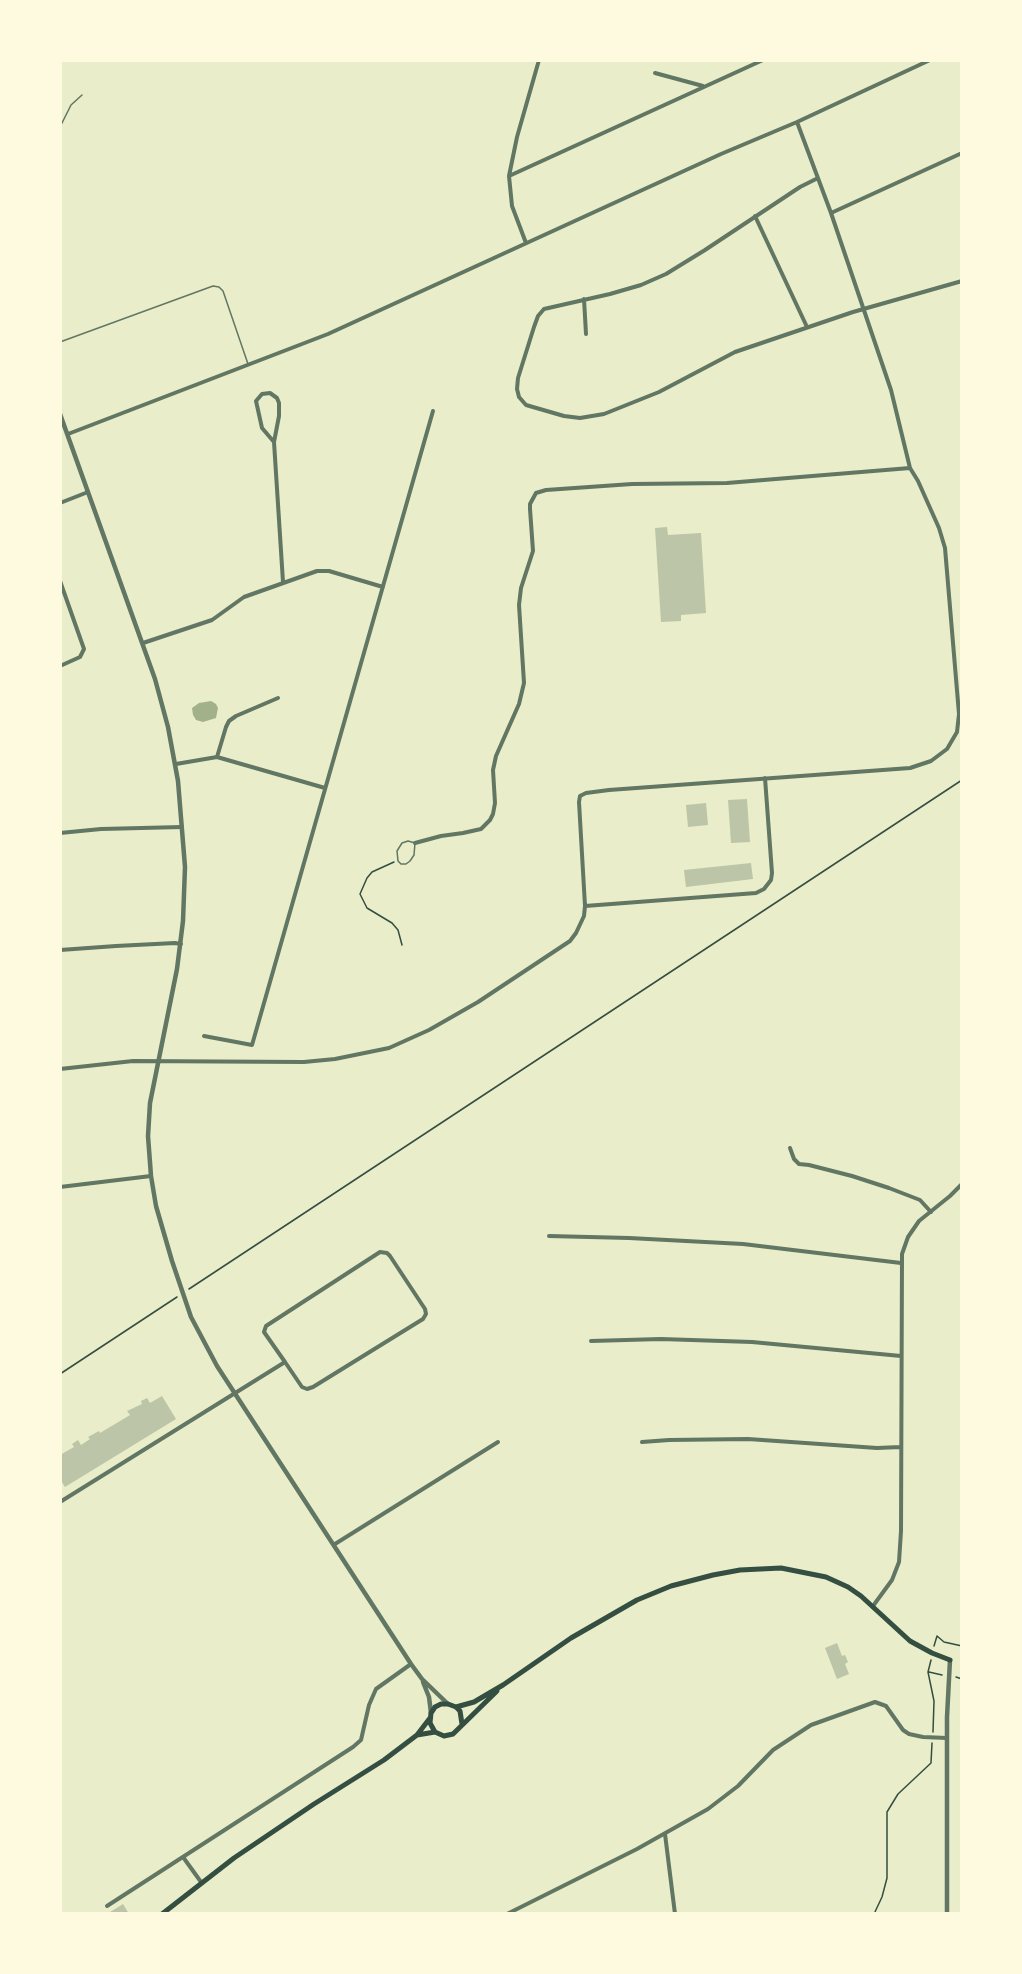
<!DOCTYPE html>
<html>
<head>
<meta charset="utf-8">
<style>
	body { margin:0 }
	#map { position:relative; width:1022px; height:1974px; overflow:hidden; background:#e9edc9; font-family:"Open Sans",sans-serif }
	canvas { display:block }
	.frame { position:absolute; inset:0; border:62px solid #fefae0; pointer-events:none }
</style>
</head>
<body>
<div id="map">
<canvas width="1022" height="1974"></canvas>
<div class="frame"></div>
</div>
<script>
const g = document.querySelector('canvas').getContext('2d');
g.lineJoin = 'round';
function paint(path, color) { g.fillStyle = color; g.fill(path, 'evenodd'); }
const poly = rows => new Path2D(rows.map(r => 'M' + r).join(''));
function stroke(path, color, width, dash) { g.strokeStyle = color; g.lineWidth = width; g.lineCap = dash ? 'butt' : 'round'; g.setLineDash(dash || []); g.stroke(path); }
paint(poly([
	[211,701,216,704,218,708,216,718,203,722,196,720,193,715,192,708,199,703]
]), '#a3b18a');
paint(poly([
	[667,527,668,535,701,533,706,613,681,615,681,621,661,622,655,528],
	[747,799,750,842,731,843,728,800],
	[706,803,708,825,688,827,686,805],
	[751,863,753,879,686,887,684,870],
	[162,1396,176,1419,65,1487,60,1479,60,1455,74,1447,72,1444,78,1440,81,1445,90,1439,88,1437,99,1431,100,1433,130,1415,127,1411,142,1404,141,1401,147,1398,150,1403],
	[837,1643,842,1656,845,1655,848,1662,845,1664,849,1674,837,1679,825,1648],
	[123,1904,129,1914,107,1914]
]), '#bcc5a7');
stroke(poly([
	[394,862,372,872,367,878,360,894,367,908,392,923,398,930,402,945],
	[189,1289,962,780],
	[60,1374,177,1297],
	[934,1646,937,1636,944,1642,962,1646],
	[931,1660,928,1672,934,1701,933,1732],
	[929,1672,942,1675],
	[956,1677,962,1679],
	[874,1914,882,1897,887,1878,887,1812,898,1794,931,1763,932,1743]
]), '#344e41', 1.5);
stroke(poly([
	[60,127,71,105,82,95],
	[60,342,213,286,219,287,223,291,248,364],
	[408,841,415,843,414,855,410,861,406,864,401,864,398,861,397,851,402,843,408,841]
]), '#617663', 1.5);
stroke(poly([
	[655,73,703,86],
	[509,176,763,60],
	[818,178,800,187,705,250,666,274,641,285,610,294,544,309,538,316,534,327,518,378,517,389,519,397,526,405,564,416,580,418,604,414,659,392,735,352,853,312,962,281],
	[831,213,962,153],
	[755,216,807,327],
	[526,243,512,206,509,176,517,137,539,60],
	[584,299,586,334],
	[68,434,328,334,721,154,797,122,930,60],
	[274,442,262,428,256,401,262,394,270,393,277,398,279,403,279,416,274,442,283,582],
	[60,503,88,492],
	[60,581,84,649,80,657,60,666],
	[143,643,212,620,244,597,317,571,329,571,383,587],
	[217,757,226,727,229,721,236,716,278,698],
	[176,764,217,757,325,788],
	[60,833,101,829,182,827],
	[415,843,441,836,463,833,481,829,490,820,493,814,495,803,493,770,496,756,519,704,524,683,519,605,521,588,533,551,530,509,530,504,536,493,546,490,632,484,727,483,910,468],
	[585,906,756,893,764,889,771,880,772,873,765,778],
	[60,950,116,946,175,943,181,944],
	[204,1036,252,1045,433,411],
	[60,1069,133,1061,304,1062,335,1059,389,1048,429,1030,478,1002,570,941,576,933,584,916,585,906,579,802,580,796,586,793,609,790,910,768,931,761,947,749,957,732,959,714,945,548,939,528,918,481,910,468,891,390,831,213,797,122],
	[790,1148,794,1159,799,1164,809,1165,852,1176,889,1188,920,1200,931,1212],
	[60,1187,151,1176],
	[549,1236,629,1238,743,1244,901,1263],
	[591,1341,661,1339,752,1342,901,1356],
	[642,1442,669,1440,748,1439,877,1448,900,1447],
	[60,1502,285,1362,302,1387,307,1389,313,1387,423,1319,426,1314,425,1309,390,1256,387,1253,380,1252,266,1326,264,1332,285,1362],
	[335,1544,498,1442],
	[873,1606,892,1580,899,1562,901,1531,902,1254,908,1237,919,1221,950,1196,962,1184],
	[665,1834,675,1914],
	[183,1857,201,1882],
	[107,1906,353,1747,361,1740,369,1705,376,1689,411,1664],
	[507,1914,637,1849,708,1809,738,1786,773,1750,811,1725,875,1702,886,1706,903,1730,909,1734,923,1737,947,1738]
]), '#617663', 4);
stroke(poly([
	[60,414,155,679,168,727,178,781,185,867,183,921,177,969,150,1103,148,1136,151,1176,156,1206,172,1261,191,1317,217,1366,411,1664,422,1679,448,1704],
	[423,1682,429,1697,431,1713],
	[947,1914,947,1717,950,1660]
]), '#617663', 4.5);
stroke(poly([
	[456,1707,474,1702,503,1685,571,1638,637,1600,671,1586,713,1575,740,1570,781,1568,826,1577,848,1587,861,1596,910,1641,932,1653,950,1660],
	[462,1724,460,1711,456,1707,448,1704,441,1704,435,1707,431,1713,430,1723,435,1732,444,1736,453,1734,497,1691],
	[417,1735,435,1732],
	[162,1914,234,1858,314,1804,384,1760,417,1735,430,1718]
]), '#344e41', 5);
</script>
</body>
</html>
